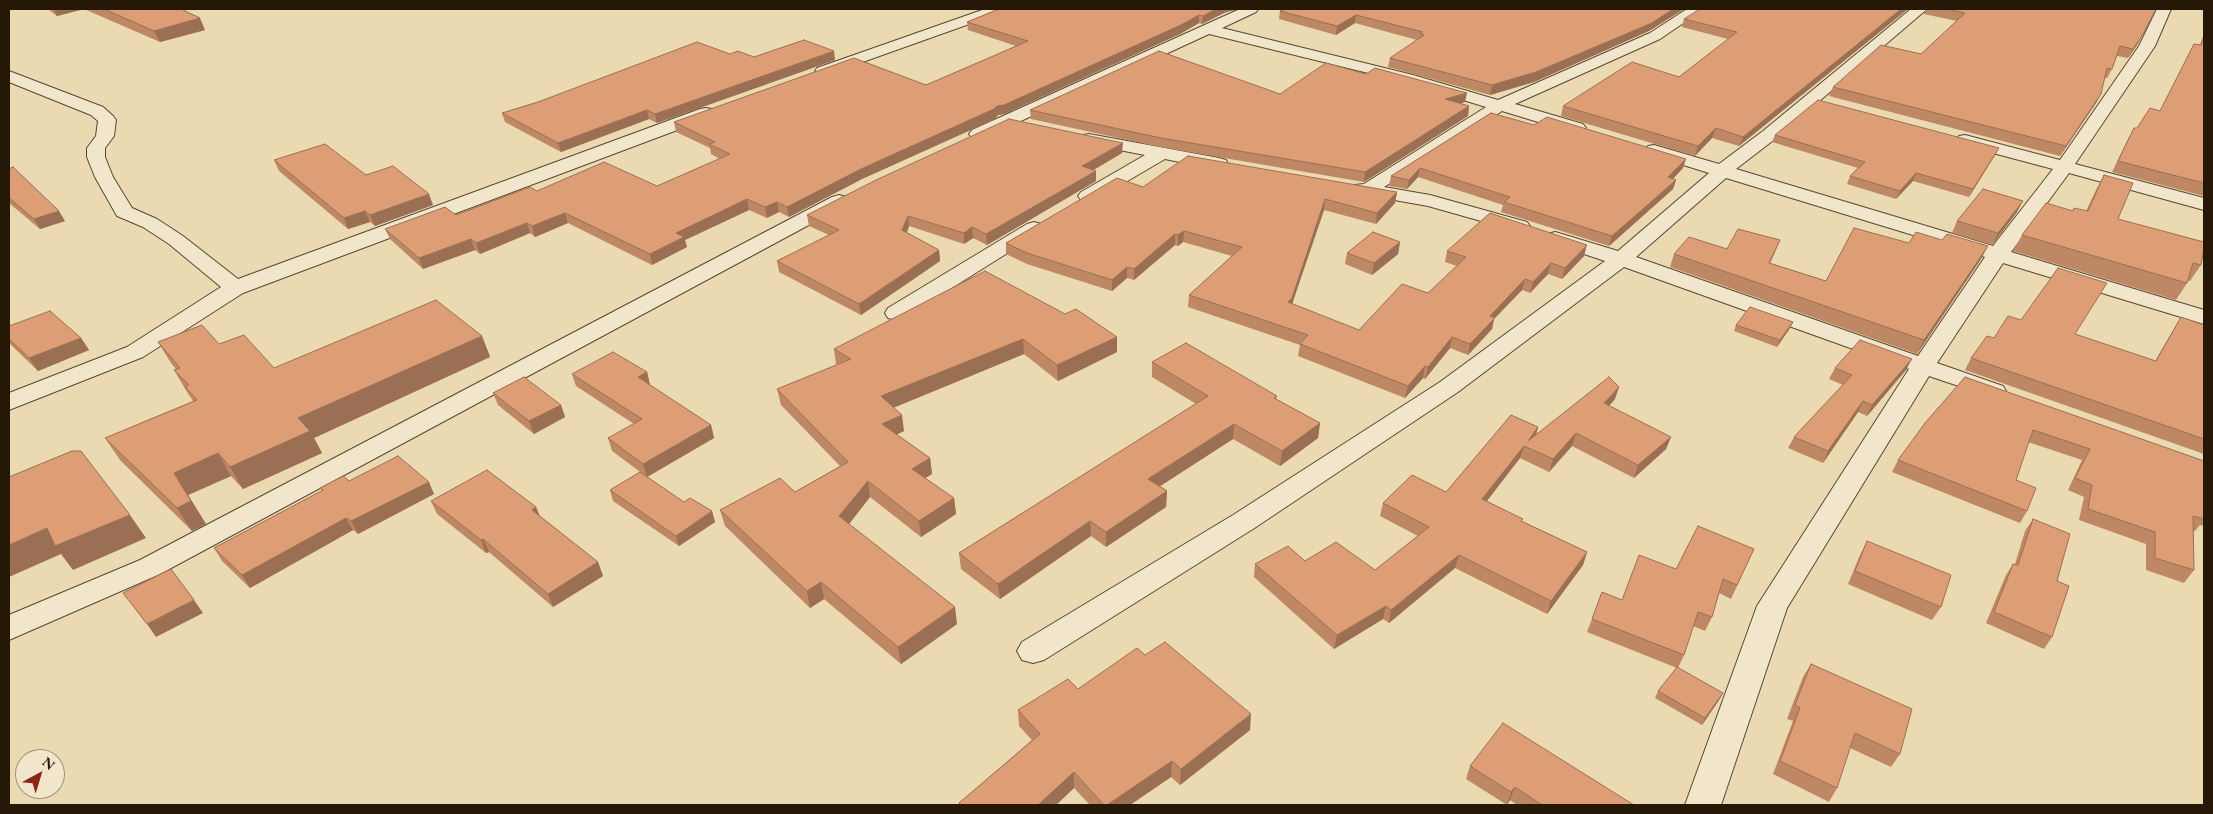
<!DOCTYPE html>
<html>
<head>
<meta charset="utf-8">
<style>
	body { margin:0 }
	#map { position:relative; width:2213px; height:814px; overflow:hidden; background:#ead9b1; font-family:"EB Garamond",serif }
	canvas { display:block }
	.frame { position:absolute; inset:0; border:10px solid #261806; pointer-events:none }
	.north { position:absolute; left:15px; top:749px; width:50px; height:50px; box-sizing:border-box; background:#f1e6cc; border:1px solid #a0947d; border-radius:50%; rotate:39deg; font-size:14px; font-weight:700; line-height:20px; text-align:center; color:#261806 }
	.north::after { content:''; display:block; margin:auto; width:18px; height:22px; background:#8f2418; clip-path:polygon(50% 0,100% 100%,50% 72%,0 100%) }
</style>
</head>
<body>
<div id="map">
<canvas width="2213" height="814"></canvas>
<div class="frame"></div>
<div class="north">N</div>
</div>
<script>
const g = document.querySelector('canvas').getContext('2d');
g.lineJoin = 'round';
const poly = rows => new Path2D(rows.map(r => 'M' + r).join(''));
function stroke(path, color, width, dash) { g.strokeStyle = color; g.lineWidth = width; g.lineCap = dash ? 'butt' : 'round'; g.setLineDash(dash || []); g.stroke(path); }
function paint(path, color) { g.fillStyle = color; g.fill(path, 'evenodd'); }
const street = poly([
	[985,9,1005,9,1003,12,829,74,817,74,815,71,817,68,985,9],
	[1240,9,1258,9,1256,12,1222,28,1413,75,1498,100,1650,33,1687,9,1704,9,1660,39,1515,104,1583,124,1586,128,1583,132,1571,132,1502,111,1384,187,1430,195,1527,222,1530,226,1527,230,1520,232,1428,206,1355,193,1352,189,1355,185,1364,184,1486,107,1401,81,1209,34,984,138,978,139,972,138,969,134,972,130,1240,9],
	[1911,9,1927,9,1775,139,1736,169,1993,246,2053,169,1959,144,1956,140,1959,136,1965,135,2060,160,2139,46,2157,9,2171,9,2155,46,2075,164,2204,198,2204,210,2069,173,2011,252,2204,310,2204,324,2003,263,1937,363,2003,386,2006,391,2003,396,1994,398,1929,376,1787,608,1721,805,1685,805,1757,606,1909,369,1624,267,1458,392,1253,529,1044,660,1033,663,1022,660,1017,651,1022,642,1233,515,1440,382,1605,261,1548,242,1545,238,1548,234,1555,232,1562,234,1618,251,1709,173,1648,154,1645,150,1648,146,1654,145,1719,164,1763,131,1911,9],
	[1726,178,1985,257,1918,356,1636,257,1726,178],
	[9,71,103,107,113,116,116,120,114,136,105,148,105,157,113,177,132,208,157,219,183,236,238,279,700,109,706,108,712,109,715,113,712,117,243,293,143,357,9,410,9,393,127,347,221,287,169,244,143,227,117,216,95,177,87,157,87,148,96,136,98,121,91,115,9,82,9,71],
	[1089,134,1219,158,1226,160,1228,164,1226,168,1219,170,1165,159,1095,200,1088,202,1081,200,1078,196,1081,192,1145,155,1083,143,1080,139,1083,135,1089,134],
	[839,195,846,197,849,201,846,205,160,574,9,640,9,615,140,560,832,197,839,195],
	[1034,222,1041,224,1044,228,1041,232,904,318,896,320,888,318,885,313,888,308,1027,224,1034,222]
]);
stroke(street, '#574831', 2);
paint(street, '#f1e6cc');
paint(poly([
	[48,9,181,9,205,30,160,42,84,9,57,16],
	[999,9,1239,9,1226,12,1202,24,1199,23,1180,34,1004,114,998,115,995,119,862,179,789,217,779,212,767,218,749,210,685,240,687,247,652,265,568,223,535,237,530,233,480,254,475,250,423,269,390,239,385,229,456,215,537,191,657,186,720,159,711,154,710,148,676,132,674,122,926,85,1016,46,968,30,967,22],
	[1284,9,1684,9,1649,31,1534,82,1490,95,1388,67,1390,58,1417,40,1355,23,1336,35,1279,19,1280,11],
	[1908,9,1739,146,1712,138,1695,156,1561,116,1563,106,1679,77,1728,39,1682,27,1684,19],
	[1926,9,2156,9,2137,45,2128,58,2117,56,2112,69,2107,78,2105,78,2096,103,2060,156,1829,96,1833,87,1921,54,1957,21,1924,14],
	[2204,33,2204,196,2112,172,2128,139,2134,128,2137,128,2160,111,2194,44,2200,45],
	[730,54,754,57,835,60,657,123,649,119,561,152,505,122,502,113,538,102],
	[1280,94,1465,102,1460,104,1469,106,1468,116,1364,182,1160,147,1031,119,1030,110],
	[1491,113,1683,168,1673,179,1676,180,1673,189,1609,246,1501,212,1503,205,1418,177,1407,189,1389,186,1391,176],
	[1775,135,1995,155,1969,197,1913,181,1896,199,1847,184,1850,176,1858,168,1772,142],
	[1122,153,1093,170,1096,181,987,245,973,238,964,244,909,226,907,233,939,250,940,261,861,315,779,272,777,261,829,235,809,226,807,215],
	[274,160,366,175,433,205,375,226,370,222,348,229,279,171],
	[9,169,65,221,40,229,9,203],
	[2104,175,2118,219,2201,265,2190,281,2187,281,2187,283,2176,300,2013,251,2022,235,2073,210,2074,208,2086,211,2096,190],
	[1143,187,1397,192,1395,203,1376,224,1324,210,1292,304,1359,330,1428,293,1457,266,1445,262,1447,251,1584,256,1562,279,1548,274,1530,293,1522,290,1494,319,1492,329,1468,355,1450,348,1425,379,1423,378,1405,398,1298,356,1300,345,1188,307,1189,295,1232,256,1183,242,1178,246,1175,245,1134,280,1127,278,1112,291,1027,264,1006,254,1006,243],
	[2017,212,1992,245,1952,233,1957,221],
	[1400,242,1398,254,1372,275,1345,264,1347,253],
	[1909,243,1981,259,1917,354,1670,267,1674,254,1727,249,1775,252,1770,263,1826,281],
	[1065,314,1117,337,1117,352,1058,381,1024,354,893,408,904,431,896,435,930,458,932,474,925,478,954,498,956,514,921,537,870,497,849,524,957,624,901,664,824,599,810,608,725,526,720,510,795,492,840,466,781,405,777,389,837,365,836,364,834,349],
	[2181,317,2204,325,2204,454,1965,370,1971,358,1994,338,2021,320,2075,334,2155,361],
	[1793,322,1790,328,1777,347,1734,331,1736,325],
	[9,326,81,338,89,350,38,371,9,343],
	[482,336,490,357,314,438,322,453,243,489,231,476,188,495,206,524,192,531,120,460,105,438,193,401,187,392,174,370,176,369,171,363,158,342,219,344,274,368],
	[1152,362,1277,396,1276,399,1320,423,1318,438,1280,466,1233,439,1160,486,1167,491,1166,507,1106,547,1091,536,1000,599,961,569,959,553,1196,404,1152,377],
	[1835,368,1906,370,1867,416,1858,412,1823,463,1788,448,1794,437,1843,385,1829,379],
	[647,372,650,385,711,425,714,438,647,477,684,502,712,511,715,522,679,546,613,501,610,490,643,474,612,451,608,438,634,424,576,386,572,374],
	[1965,377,2204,461,2204,526,2200,525,2195,531,2193,531,2194,570,2184,583,2146,570,2146,544,2079,520,2084,497,2068,490,2082,460,2028,442,2016,480,2027,511,2020,523,1892,472,1898,460],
	[493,393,561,405,565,417,534,434,498,405],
	[1615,399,1609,406,1671,437,1666,449,1634,478,1572,446,1549,472,1520,458,1487,501,1522,521,1587,552,1583,565,1547,614,1455,568,1389,623,1383,619,1334,649,1254,577,1255,564,1305,561,1375,570,1418,536,1380,516,1383,503,1446,492,1538,427,1536,434],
	[349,481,434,494,358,534,353,530,250,588,222,561,214,548,322,491,320,488],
	[431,501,536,507,540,516,598,562,603,576,553,607,489,552,486,553,437,514],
	[2033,519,2057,581,2052,637,2044,649,1986,623,2006,575,2013,564,2015,564,2025,531],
	[1867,541,1941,607,1932,620,1848,584,1860,555],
	[1754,549,1731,599,1719,593,1712,617,1705,631,1693,626,1684,655,1678,668,1723,693,1719,700,1702,725,1655,698,1658,691,1677,668,1587,632,1602,592,1622,600,1676,569],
	[1145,655,1250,730,1180,785,1171,777,1130,805,1090,805,1074,788,1056,805,959,805,959,803,1032,740,1019,726,1018,710,1078,689],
	[1811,664,1900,754,1891,767,1850,748,1837,788,1829,802,1773,774,1793,721,1787,719,1803,677],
	[1470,766,1634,805,1517,805,1510,800,1507,805,1466,779]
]), '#be8865');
paint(poly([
	[54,9,84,9,57,16],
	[1216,9,1239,9,1226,12,1202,24,1203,16],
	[1673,9,1684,9,1649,31,1534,82,1490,95,1492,85],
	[1901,9,1908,9,1739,146,1743,137],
	[1199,15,1199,23,1180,34,1004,114,998,115,995,119,862,179,789,217,787,207,861,169,997,106],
	[1356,15,1355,23,1336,35,1337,26],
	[200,18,205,30,160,42,154,31],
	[2142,36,2137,45,2128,58,2133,49],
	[834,51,835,60,657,123,655,114],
	[1467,93,1465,102,1443,108,1445,99],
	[2101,94,2096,103,2060,156,2066,146],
	[1469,106,1468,116,1364,182,1365,172],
	[647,110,649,119,561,152,558,143],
	[1716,128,1712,138,1695,156,1698,146],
	[1123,143,1122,153,1082,177,1082,166],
	[1999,148,1995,155,1969,197,1973,189],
	[1686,159,1683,168,1665,187,1668,177],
	[1420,168,1418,177,1407,189,1409,180],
	[1096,171,1096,181,987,245,986,234],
	[1916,173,1913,181,1896,199,1900,191],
	[1676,180,1673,189,1609,246,1612,236],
	[1397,192,1395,203,1376,224,1377,213],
	[429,194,433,205,375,226,370,215],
	[747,199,749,210,685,240,687,247,652,265,650,254,676,233],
	[1325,199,1324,210,1290,310,1288,302],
	[2023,201,2017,212,1992,245,1998,233],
	[777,202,779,212,767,218,765,207],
	[59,211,65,221,40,229,34,219],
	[365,211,370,222,348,229,344,218],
	[565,213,568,223,535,237,532,226],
	[908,216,909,226,903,241,902,230],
	[527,223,530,233,480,254,476,243],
	[972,227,973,238,964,244,964,233],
	[1184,231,1183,242,1178,246,1178,235],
	[1175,234,1175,245,1134,280,1134,269],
	[471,239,475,250,423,269,419,258],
	[1780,240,1775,252,1764,275,1769,263],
	[1400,242,1398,254,1372,275,1374,263],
	[1587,245,1584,256,1562,279,1565,268],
	[1988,246,1981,259,1917,354,1924,340],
	[939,250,940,261,861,315,859,304],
	[1551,263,1548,274,1530,293,1533,282],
	[1127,267,1127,278,1112,291,1112,280],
	[1525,279,1522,290,1494,319,1492,329,1468,355,1470,344,1490,316],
	[1793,322,1790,328,1777,347,1780,340],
	[482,336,490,357,314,438,322,453,243,489,230,467,298,418],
	[1117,337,1117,352,1058,381,1057,365],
	[1452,337,1450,348,1425,379,1428,367],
	[81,338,89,350,38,371,29,358],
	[1023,339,1024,354,883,412,881,396],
	[1912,359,1906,370,1867,416,1872,405],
	[1425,366,1423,378,1405,398,1408,386],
	[647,372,650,385,641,390,638,377],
	[1619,387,1615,399,1600,416,1604,403],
	[1863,401,1858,412,1823,463,1828,451],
	[561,405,565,417,534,434,529,421],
	[902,415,904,431,884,440,882,424],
	[1320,423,1318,438,1280,466,1282,451],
	[1234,424,1233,439,1148,494,1148,479],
	[711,425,714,438,647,477,643,464],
	[1538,427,1535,440,1528,441],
	[1576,433,1572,446,1549,472,1553,459],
	[1671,437,1666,449,1634,478,1638,465],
	[1524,446,1520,458,1479,511,1482,499],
	[218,453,231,476,188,495,206,524,192,531,177,508,174,473],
	[930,458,932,474,914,485,912,469],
	[868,481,870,497,842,533,839,516],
	[429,482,434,494,358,534,351,521],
	[1167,491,1166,507,1106,547,1106,532],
	[954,498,956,514,921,537,919,521],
	[536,507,541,520,532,510],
	[712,511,715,522,679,546,676,536],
	[130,515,146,538,73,570,61,554,9,577,9,545,47,528],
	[346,518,353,530,250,588,242,575],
	[1090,521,1091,536,1000,599,998,584],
	[483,539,489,552,486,553,481,540],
	[1587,552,1583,565,1547,614,1551,601],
	[1459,555,1455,568,1389,623,1391,610],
	[598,562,603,576,553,607,548,594],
	[821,582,824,599,810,608,807,591],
	[194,600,203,613,156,637,147,624],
	[1386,606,1383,619,1334,649,1337,635],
	[955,607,957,624,901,664,898,647],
	[1723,693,1719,700,1702,725,1705,718],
	[1251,714,1250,730,1180,785,1181,769],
	[1172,761,1171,777,1130,805,1107,805],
	[1074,772,1074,788,1056,805,1038,805],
	[1515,787,1510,800,1507,805,1511,792]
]), '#9b6f53');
const building = poly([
	[104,9,181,9,200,18,154,31,104,9],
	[999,9,1216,9,1203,16,1199,15,1181,25,1004,105,997,106,994,109,861,169,787,207,777,202,765,207,747,199,676,233,684,237,650,254,565,213,532,226,527,223,476,243,471,239,419,258,385,229,445,207,456,215,530,187,537,191,604,162,657,186,730,154,709,144,715,142,674,122,854,58,926,85,1028,41,967,22,999,9],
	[1284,9,1673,9,1652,23,1536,72,1492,85,1390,58,1424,35,1420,34,1423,32,1356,15,1337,26,1280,11,1284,9],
	[1700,9,1901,9,1743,137,1716,128,1698,146,1563,106,1632,62,1679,77,1737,32,1684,19,1700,9],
	[1945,9,2156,9,2142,36,2133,49,2120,46,2112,69,2107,68,2101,94,2066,146,1833,87,1881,45,1921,54,1965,13,1945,9],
	[2204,38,2204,183,2118,161,2134,128,2137,128,2150,108,2160,111,2194,44,2201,45,2204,38],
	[804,40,834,51,655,114,647,110,558,143,502,113,538,102,697,42,730,54,738,51,754,57,804,40],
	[1159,51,1280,94,1326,63,1366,74,1375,68,1467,93,1445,99,1469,106,1365,172,1161,138,1030,110,1159,51],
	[1818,100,1999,148,1973,189,1916,173,1900,191,1850,176,1865,162,1775,135,1818,100],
	[1491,113,1534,125,1547,117,1686,159,1668,177,1676,180,1612,236,1504,202,1510,197,1420,168,1409,180,1391,176,1491,113],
	[1009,119,1123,143,1082,166,1096,171,986,234,972,227,964,233,908,216,902,230,939,250,859,304,777,261,839,230,807,215,876,180,1009,119],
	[325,144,366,175,393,166,429,194,370,215,365,211,344,218,274,160,325,144],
	[1188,156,1397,192,1377,213,1325,199,1292,298,1288,302,1359,330,1402,284,1428,293,1466,257,1447,251,1490,213,1587,245,1565,268,1551,263,1533,282,1525,279,1490,316,1495,318,1470,344,1452,337,1428,367,1425,366,1408,386,1300,344,1308,335,1189,295,1242,247,1184,231,1178,235,1175,234,1134,269,1127,267,1112,280,1027,253,1006,243,1117,178,1143,187,1188,156],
	[13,167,59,211,34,219,9,198,9,169,13,167],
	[2104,175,2133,183,2118,219,2204,242,2204,249,2201,265,2193,263,2187,283,2022,235,2046,203,2073,211,2074,208,2088,211,2104,175],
	[1983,189,2023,201,1998,233,1957,221,1983,189],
	[1854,228,1909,243,1916,232,1942,240,1947,234,1988,246,1924,340,1674,254,1689,237,1727,249,1738,229,1780,240,1769,263,1826,281,1854,228],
	[1373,232,1400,242,1374,263,1347,253,1373,232],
	[2058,268,2107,283,2075,334,2156,361,2181,317,2204,325,2204,439,1971,358,1987,336,1994,338,2008,316,2021,320,2058,268],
	[985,271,1065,314,1076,309,1117,337,1057,365,1023,339,881,396,902,415,882,424,930,458,912,469,954,498,919,521,868,481,839,516,955,607,898,647,821,582,807,591,720,510,780,478,795,492,848,462,777,389,851,359,834,349,985,271],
	[436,300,482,336,298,418,310,431,230,467,218,453,174,473,191,501,177,508,105,438,197,400,185,387,189,385,174,370,180,368,158,342,202,325,219,344,244,335,274,368,436,300],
	[1750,307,1793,322,1780,340,1736,325,1750,307],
	[50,311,81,338,29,358,9,339,9,326,50,311],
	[1860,340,1912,359,1872,405,1863,401,1828,451,1794,437,1852,375,1835,368,1860,340],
	[1186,343,1277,396,1274,398,1320,423,1282,451,1234,424,1148,479,1167,491,1106,532,1090,521,998,584,959,553,1208,396,1152,362,1186,343],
	[613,352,647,372,638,377,711,425,643,464,608,438,642,419,572,374,613,352],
	[524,377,561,405,529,421,493,393,524,377],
	[1609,377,1619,387,1604,403,1671,437,1638,465,1576,433,1553,459,1524,446,1482,499,1523,519,1521,521,1587,552,1551,601,1459,555,1391,610,1386,606,1337,635,1255,564,1288,546,1305,561,1336,542,1375,570,1429,527,1383,503,1412,475,1446,492,1511,415,1538,427,1528,441,1609,377],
	[1965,377,2204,461,2204,519,2193,516,2194,570,2155,558,2155,532,2088,509,2092,485,2075,478,2090,449,2033,430,2016,480,2036,488,2027,511,1898,460,1925,423,1965,377],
	[72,451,81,451,130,515,55,546,47,528,9,545,9,477,72,451],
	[398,456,429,482,351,521,346,518,242,575,214,548,323,490,320,488,343,476,349,481,398,456],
	[487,470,536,507,532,510,598,562,548,594,483,539,481,540,431,501,487,470],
	[640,472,684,502,690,498,712,511,676,536,610,490,640,472],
	[2033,519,2070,534,2057,581,2069,586,2052,637,1994,612,2013,564,2018,565,2033,519],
	[1698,526,1754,549,1737,585,1723,579,1712,617,1698,612,1684,655,1592,619,1602,592,1622,600,1639,555,1676,569,1698,526],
	[1867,541,1951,575,1941,607,1855,571,1867,541],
	[171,569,194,600,147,624,123,593,171,569],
	[1165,642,1251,714,1181,769,1172,761,1107,805,1104,805,1074,772,1038,805,961,805,959,803,1040,734,1018,710,1068,679,1078,689,1137,648,1145,655,1165,642],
	[1811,664,1912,709,1900,754,1855,733,1837,788,1780,761,1800,708,1795,705,1811,664],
	[1677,667,1723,693,1705,718,1658,691,1677,667],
	[1503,723,1634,805,1542,805,1515,787,1511,792,1470,766,1503,723]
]);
paint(building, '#dd9e76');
stroke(building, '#9b6f53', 1);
</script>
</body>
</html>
